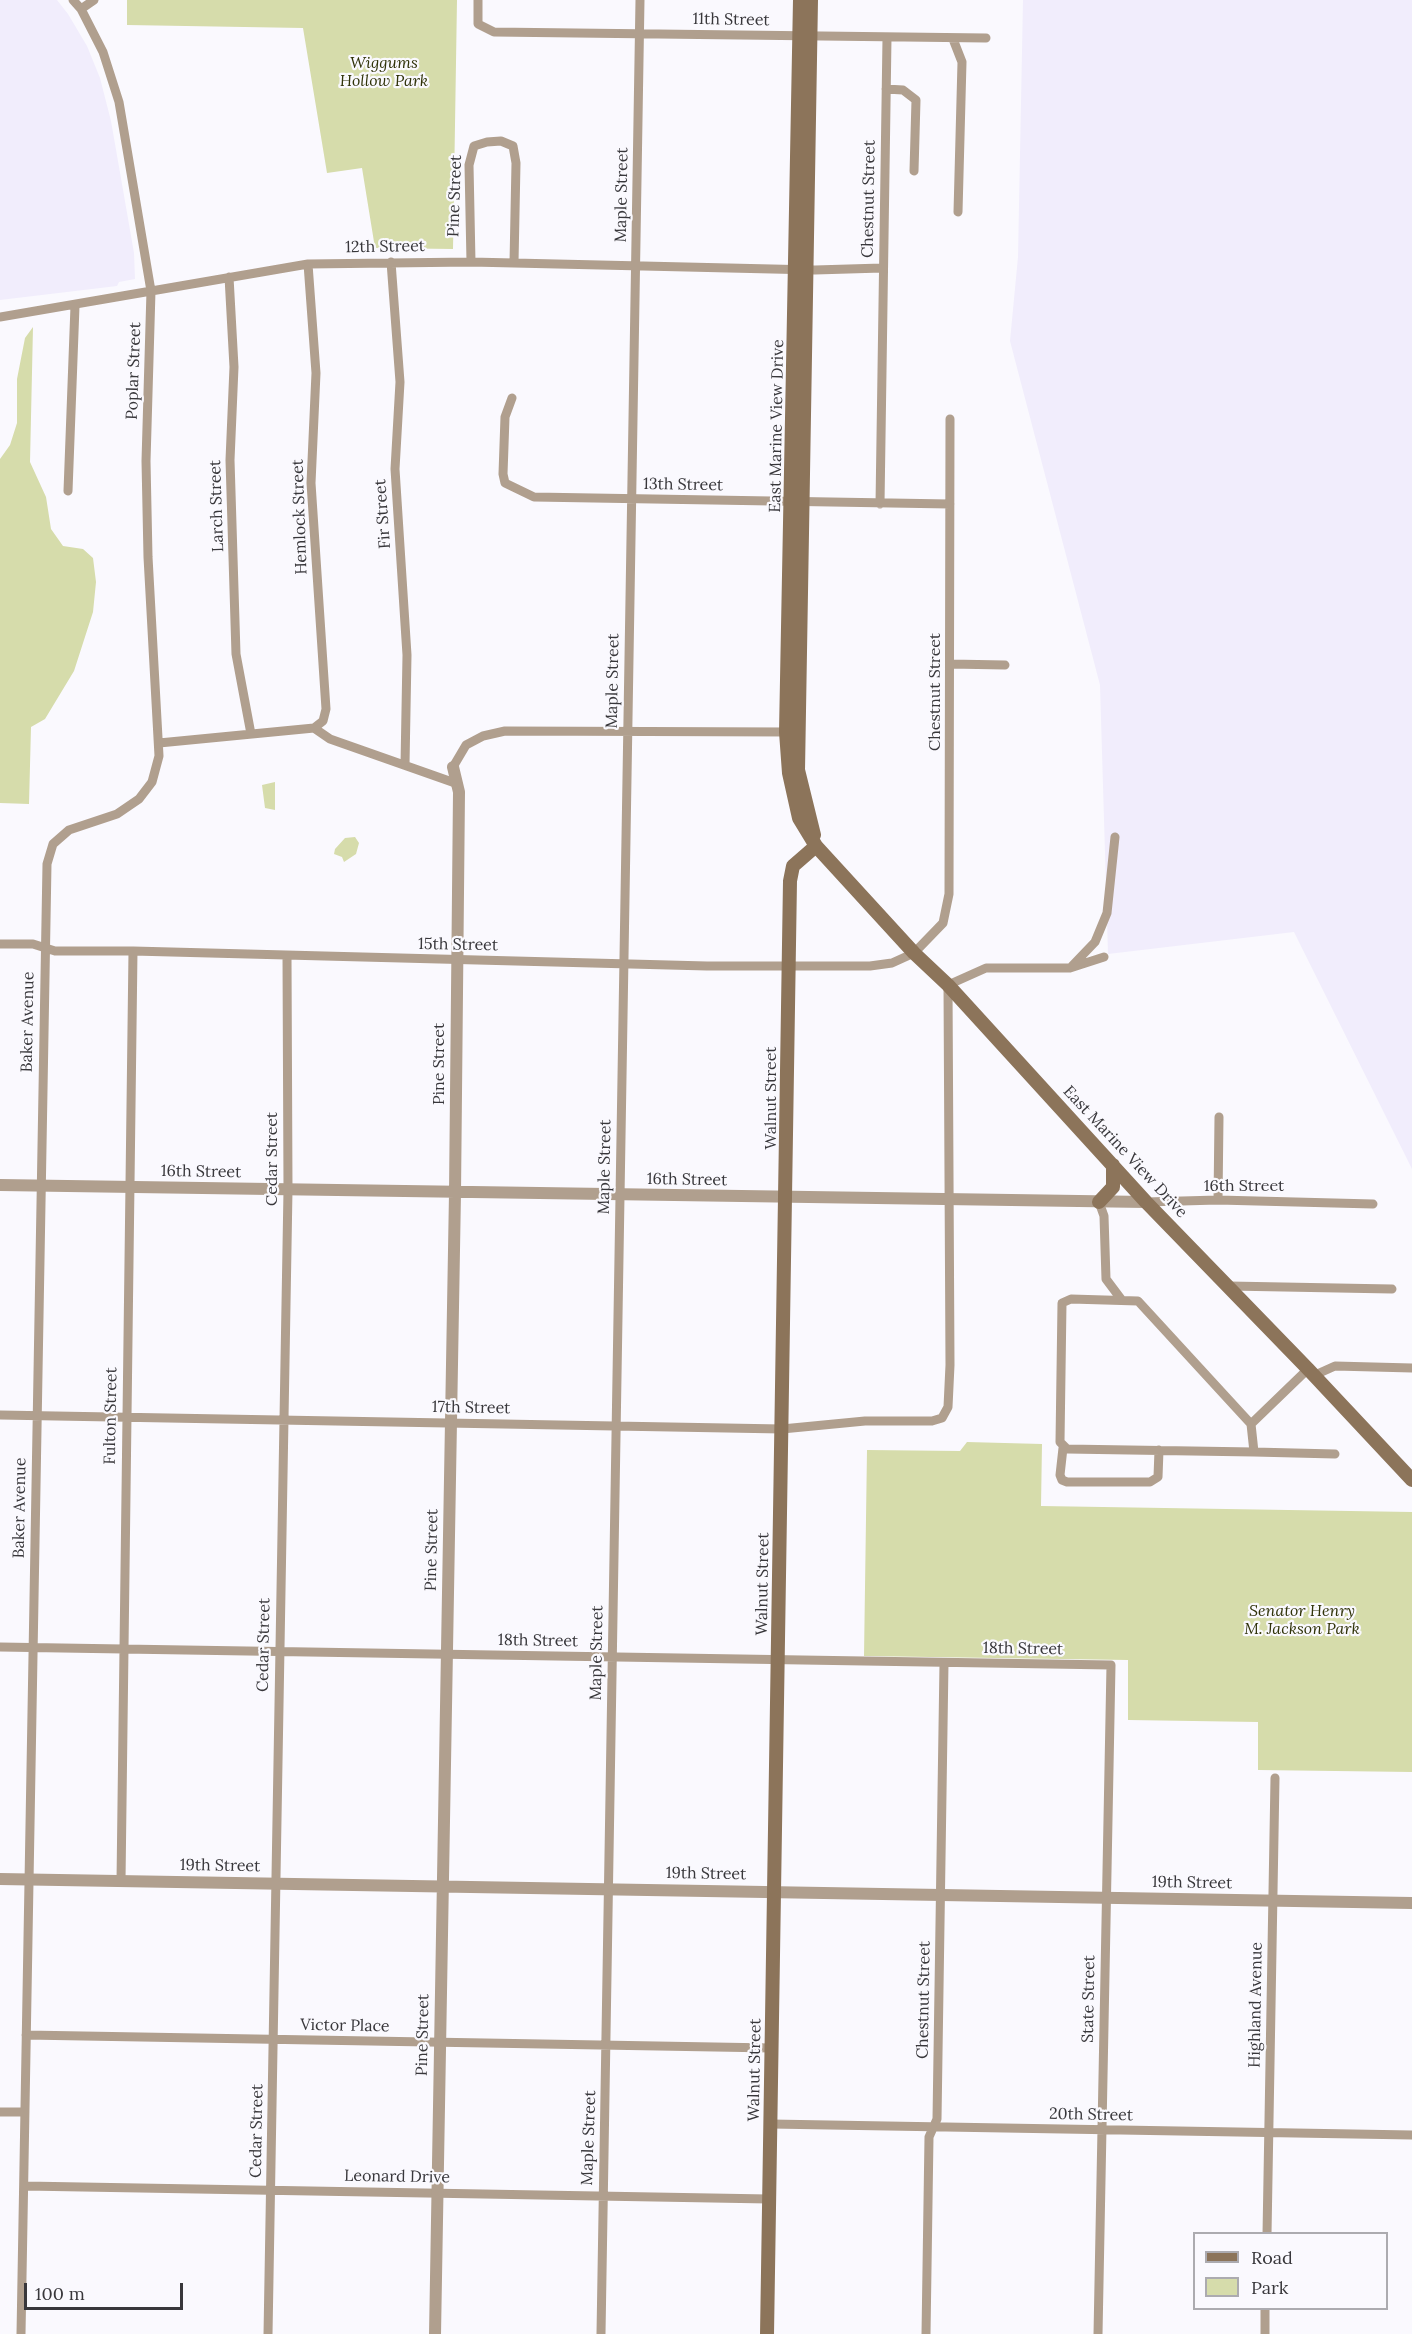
<!DOCTYPE html>
<html>
<head>
<meta charset="utf-8">
<style>
	body { margin:0 }
	#map { position:relative; width:1412px; height:2334px; overflow:hidden; background:#faf9fe; font-family:Lora,serif }
	canvas { display:block }
	.legend { position:absolute; left:1193px; top:2232px; width:195px; height:78px; box-sizing:border-box; background:#faf9fe; border:2px solid #acabb0; margin:0; padding:8px 10px; list-style:none; font-size:18px; color:#38373b }
	.legend li { display:flex; align-items:center; gap:12px; height:30px }
	.legend b { width:30px; border:2px solid #acabb0 }
	.scale { position:absolute; left:24px; top:2283px; width:159px; height:27px; box-sizing:border-box; border:3px solid #38373b; border-top:0; padding-left:8px; font-size:18px; line-height:21px; white-space:nowrap; color:#38373b; -webkit-text-stroke:4px #faf9fe; paint-order:stroke }
</style>
</head>
<body>
<div id="map">
<canvas width="1412" height="2334"></canvas>
<ul class="legend">
<li><b style="height:8px;background:#8c745a"></b>Road</li>
<li><b style="height:16px;background:#d6dcab"></b>Park</li>
</ul>
<div class="scale">100 m</div>
</div>
<script>
const g = document.querySelector('canvas').getContext('2d');
g.lineJoin = 'round';
function paint(path, color) { g.fillStyle = color; g.fill(path, 'evenodd'); }
const poly = rows => new Path2D(rows.map(r => 'M' + r).join(''));
function stroke(path, color, width, dash) { g.strokeStyle = color; g.lineWidth = width; g.lineCap = dash ? 'butt' : 'round'; g.setLineDash(dash || []); g.stroke(path); }
function write(font, color, halo, rows, align = 'center') {
  g.font = font + ' Lora,serif'; g.lineWidth = 4.5; g.setLineDash([]); g.textBaseline = 'middle'; g.strokeStyle = halo; g.fillStyle = color; for (const [text, x, y, turn = 0] of rows) {
    g.save(); g.translate(x, y); g.rotate((+turn || 0) * Math.PI / 180); g.textAlign = isNaN(turn) ? turn : align; if (halo) g.strokeText(text, 0, 0); g.fillText(text, 0, 0); g.restore();
  }
}
paint(poly([
	[0,0,57,0,68,14,87,46,100,78,111,121,134,253,135,279,119,282,117,286,0,300],
	[1023,0,1412,0,1412,1169,1294,932,1108,954,1100,685,1010,341,1018,257]
]), '#f1edfc');
paint(poly([
	[127,0,457,0,453,249,375,248,362,168,327,173,303,28,127,25],
	[33,327,30,462,46,497,51,529,63,546,83,549,93,558,96,582,93,612,74,671,45,719,31,727,29,804,0,803,0,459,10,445,17,423,17,379,25,338],
	[275,782,275,810,265,808,262,785],
	[355,837,359,843,356,854,344,862,342,857,334,854,335,849,345,838],
	[967,1442,1042,1444,1041,1506,1412,1512,1412,1772,1258,1770,1258,1722,1128,1720,1128,1660,864,1656,867,1450,960,1451]
]), '#d6dcab');
stroke(poly([
	[478,0,478,24,494,32,986,38],
	[81,9,94,0],
	[953,39,962,62,958,212],
	[886,89,903,90,916,100,914,171],
	[391,262,400,382,395,469,407,655,405,765],
	[471,262,469,165,474,146,487,142,501,141,513,146,516,163,514,263],
	[308,264,316,373,311,483,326,709,323,721,314,728],
	[229,277,234,367,230,460,236,654,251,734],
	[0,317,308,264,471,262,815,270,882,268],
	[512,398,505,417,503,474,505,483,534,497,950,504],
	[68,491,75,306],
	[880,504,887,38],
	[950,664,1005,665],
	[159,743,314,728,330,739,455,783],
	[453,767,466,745,483,736,505,731,789,732],
	[0,944,33,944,55,951,133,951,707,966,870,966,892,963,914,953,943,923,949,894,950,419],
	[1072,966,1095,942,1107,913,1115,837],
	[1218,1200,1219,1117],
	[1099,1202,1104,1216,1106,1279,1121,1299],
	[1146,1202,1218,1200,1373,1204],
	[1229,1286,1392,1289],
	[1315,1375,1335,1366,1412,1368],
	[0,1415,782,1429,865,1421,932,1421,942,1418,948,1407,950,1365,948,985,986,968,1070,968,1104,957],
	[1251,1424,1138,1301,1071,1299,1062,1303,1060,1442,1067,1449,1254,1452,1251,1424,1308,1369],
	[1063,1448,1060,1475,1062,1480,1067,1482,1150,1482,1158,1477,1159,1450],
	[1254,1452,1335,1454],
	[0,1647,1111,1665,1098,2334],
	[121,1881,133,951],
	[26,2035,772,2048],
	[0,2112,24,2112],
	[771,2124,1412,2135],
	[25,2186,769,2199],
	[1267,2234,1275,1778],
	[21,2334,47,864,53,844,69,830,117,814,139,799,152,782,159,756,148,557,146,461,151,291,119,102,103,52,81,9,73,0],
	[268,2334,288,1190,287,956],
	[601,2334,640,0],
	[926,2334,929,2137,937,2119,944,1663],
	[1265,2334,1265,2308]
]), '#b09f8e', 9);
stroke(poly([
	[0,1185,1146,1202],
	[0,1879,1412,1903],
	[435,2334,455,1193,459,792,453,767]
]), '#b09f8e', 12);
stroke(poly([
	[800,0,786,732,789,773,799,818,816,846,914,953,948,985,1146,1202,1308,1369,1412,1480],
	[811,0,798,770,814,835],
	[1099,1202,1113,1187,1113,1165],
	[767,2334,790,881,793,866,816,846]
]), '#8c745a', 14);
write('16px', '#38373b', '#faf9fe', [
	["11th Street",731,20,1],
	["Maple Street",622,195,-89],
	["Pine Street",455,196,-88],
	["Chestnut Street",869,199,-89],
	["12th Street",385,247,-1],
	["Poplar Street",134,371,-88],
	["East Marine View Drive",777,426,-89],
	["13th Street",683,485,1],
	["Larch Street",217,506,-92],
	["Fir Street",383,514,-94],
	["Hemlock Street",300,517,-92],
	["Maple Street",613,681,-89],
	["Chestnut Street",935,692,-90],
	["15th Street",458,945,1],
	["Baker Avenue",28,1022,-89],
	["Pine Street",439,1064,-90],
	["Walnut Street",771,1098,-90],
	["East Marine View Drive",1125,1152,47],
	["Cedar Street",272,1159,-90],
	["Maple Street",605,1167,-89],
	["16th Street",201,1172,1],
	["16th Street",687,1180,1],
	["16th Street",1244,1186],
	["17th Street",471,1408,1],
	["Fulton Street",111,1416,-89],
	["Baker Avenue",20,1508,-89],
	["Pine Street",432,1550,-89],
	["Walnut Street",763,1584,-89],
	["18th Street",538,1641,1],
	["Cedar Street",264,1645,-89],
	["18th Street",1023,1649,1],
	["Maple Street",597,1653,-89],
	["19th Street",220,1866,1],
	["19th Street",706,1874,1],
	["19th Street",1192,1883,1],
	["State Street",1089,1999,-89],
	["Chestnut Street",924,2000,-89],
	["Highland Avenue",1256,2005,-89],
	["Victor Place",345,2026,1],
	["Pine Street",423,2035,-89],
	["Walnut Street",755,2070,-89],
	["20th Street",1091,2115,1],
	["Cedar Street",257,2131,-89],
	["Maple Street",589,2138,-88],
	["Leonard Drive",397,2177,1]
]);
write('italic 16px', '#2f3208', '#faf9fe', [
	["Wiggums",384,63],
	["Hollow Park",384,81],
	["Senator Henry",1302,1611],
	["M. Jackson Park",1302,1629]
]);
</script>
</body>
</html>
